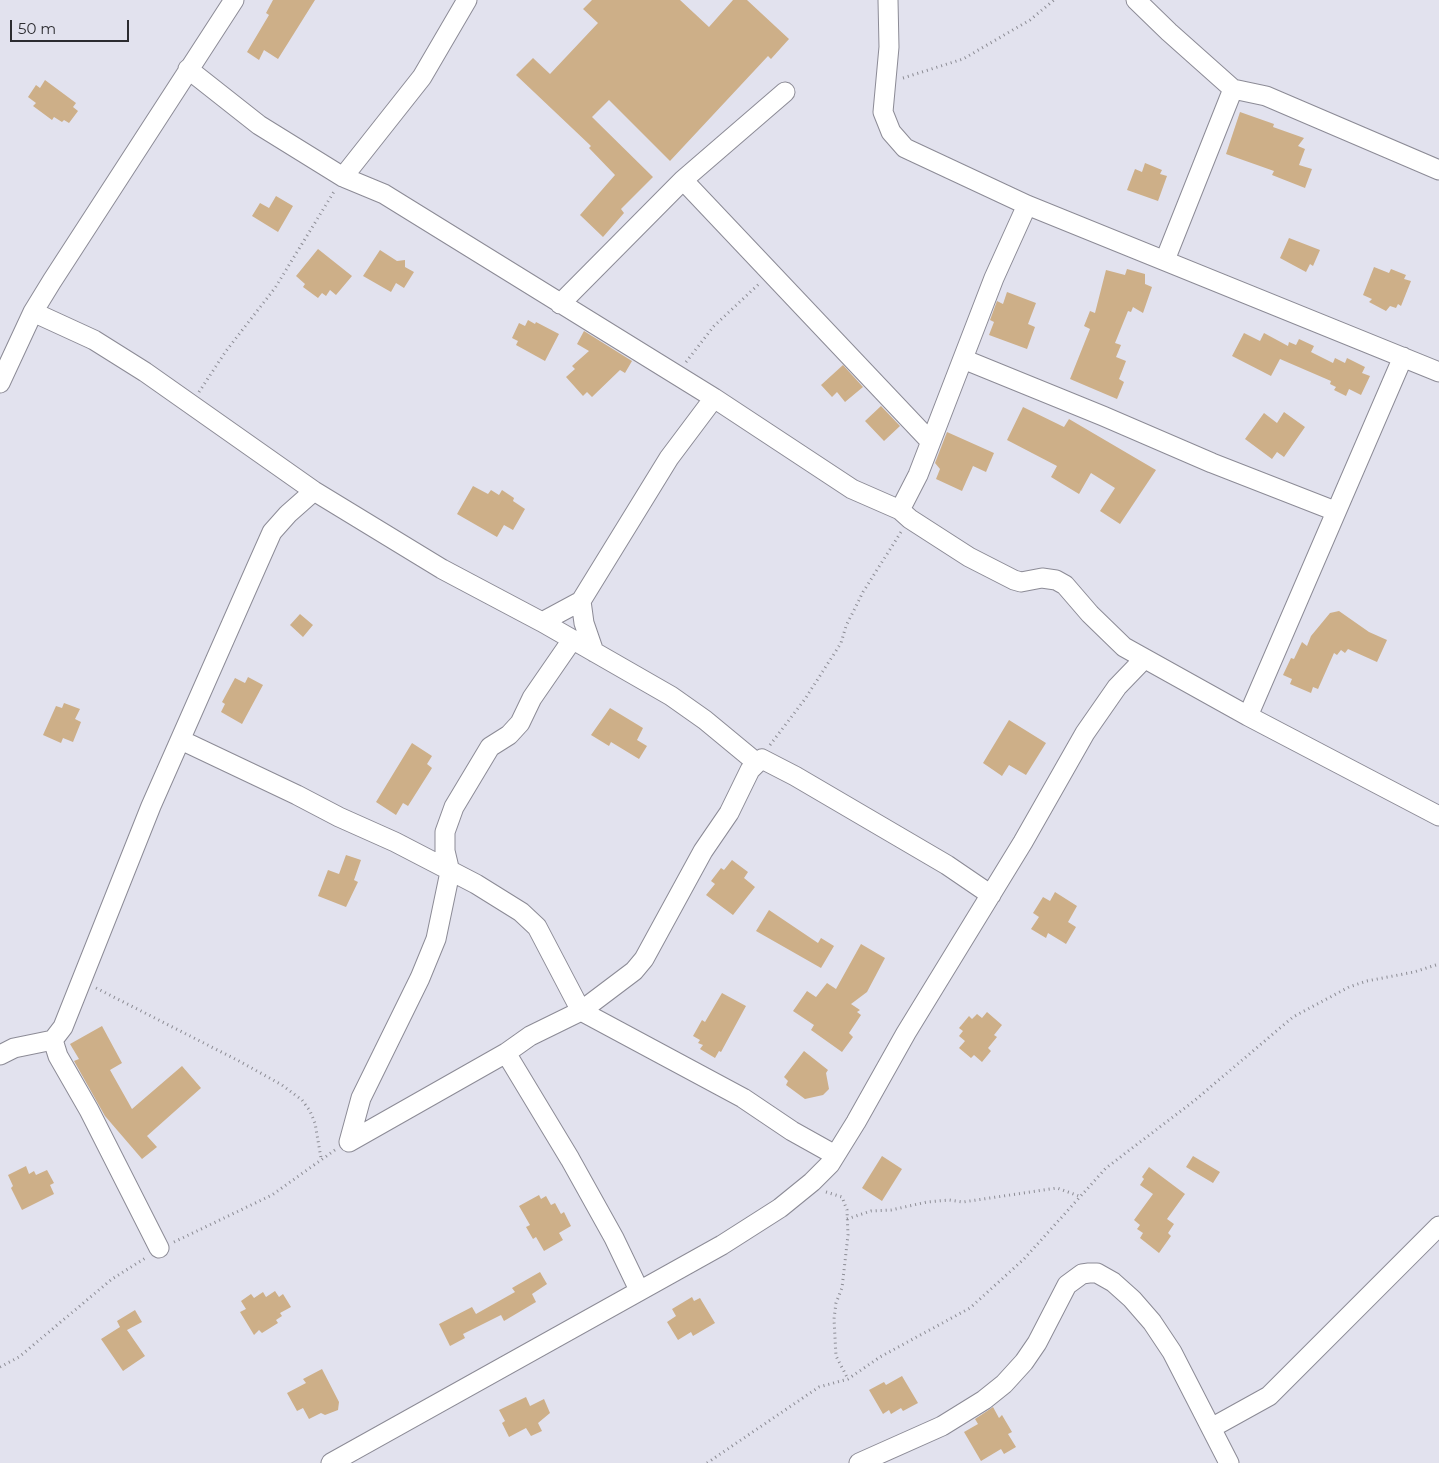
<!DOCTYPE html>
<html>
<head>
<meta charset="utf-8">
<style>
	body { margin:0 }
	#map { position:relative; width:1439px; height:1463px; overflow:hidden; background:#e2e2ee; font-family:Montserrat,sans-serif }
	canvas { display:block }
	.scale { position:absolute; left:10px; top:20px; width:119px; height:22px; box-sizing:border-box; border:2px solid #2c2c30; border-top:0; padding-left:6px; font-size:15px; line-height:18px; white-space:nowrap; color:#2c2c30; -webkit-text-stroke:4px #e2e2ee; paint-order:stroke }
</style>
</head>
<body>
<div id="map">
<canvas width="1439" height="1463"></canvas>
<div class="scale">50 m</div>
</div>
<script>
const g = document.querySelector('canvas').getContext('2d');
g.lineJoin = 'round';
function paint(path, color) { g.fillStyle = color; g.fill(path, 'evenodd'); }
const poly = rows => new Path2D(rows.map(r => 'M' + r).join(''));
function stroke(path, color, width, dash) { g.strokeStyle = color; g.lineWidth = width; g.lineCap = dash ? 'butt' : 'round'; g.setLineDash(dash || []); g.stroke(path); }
paint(poly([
	[273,0,315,0,278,59,264,50,259,60,247,52,269,15,266,13],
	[592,0,680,0,709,27,733,0,747,0,789,39,771,59,768,56,670,161,609,100,592,117,653,177,621,209,624,213,603,237,580,215,615,175,589,148,591,146,516,75,533,58,550,74,598,23,583,9],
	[45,80,76,103,73,107,78,111,69,123,64,120,62,122,54,117,52,120,33,106,36,103,28,97,36,85,40,88],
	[1240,112,1274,124,1273,127,1304,138,1298,146,1305,149,1299,165,1312,169,1305,188,1272,175,1274,171,1226,154],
	[1145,163,1162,170,1160,174,1167,176,1158,201,1127,190,1135,169,1142,172],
	[276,196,293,206,278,232,252,216,260,203,269,208],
	[1289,238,1320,250,1313,266,1310,264,1306,272,1280,258],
	[318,249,352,276,336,295,330,290,326,296,322,293,318,298,303,287,305,284,296,276],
	[380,250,397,261,405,260,405,267,414,272,404,288,396,283,391,292,363,276],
	[1374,267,1389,273,1391,269,1406,275,1404,279,1411,281,1401,306,1398,304,1396,308,1390,306,1386,311,1369,302,1372,299,1363,295],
	[1127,269,1145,274,1145,284,1152,287,1143,313,1133,307,1131,312,1128,311,1115,343,1121,345,1116,357,1126,361,1119,379,1124,382,1117,399,1070,379,1090,329,1084,326,1090,311,1095,313,1106,270,1125,275],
	[1007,292,1036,303,1028,324,1035,327,1027,349,989,335,994,322,990,320,997,301,1003,304],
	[528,320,535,324,536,322,559,334,545,361,516,345,518,341,512,338,519,323,525,326],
	[584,331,632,361,625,373,620,370,592,397,587,392,583,396,566,377,575,369,572,366,589,351,577,344],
	[1244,333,1260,341,1264,333,1288,346,1289,342,1296,345,1299,339,1314,346,1311,352,1333,363,1335,358,1345,363,1347,358,1365,367,1362,373,1370,376,1361,395,1349,389,1346,396,1334,390,1336,387,1330,384,1331,381,1280,359,1271,376,1232,356],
	[843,365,863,387,845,402,837,392,832,397,821,385],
	[881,406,900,426,884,441,865,421],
	[1023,407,1064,427,1069,419,1156,470,1120,524,1100,511,1115,488,1091,473,1079,494,1051,477,1057,466,1007,440],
	[1284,412,1305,427,1284,457,1277,452,1272,459,1245,439,1264,413,1277,423],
	[947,432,994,453,986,472,973,466,962,491,936,479,940,469,935,463],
	[473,486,488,494,491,490,499,495,502,490,514,498,513,501,525,509,513,530,504,525,497,537,457,514],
	[1339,611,1369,632,1387,640,1377,662,1348,649,1345,653,1341,650,1337,655,1334,653,1318,689,1313,687,1311,693,1290,684,1292,679,1283,675,1291,658,1294,659,1302,642,1307,646,1311,636,1330,613],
	[300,614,313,625,303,637,290,625],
	[248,677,263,685,242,724,221,712,225,704,222,702,235,678,245,683],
	[64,703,80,709,75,719,81,722,73,742,63,738,61,743,43,735,56,706,62,708],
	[610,708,643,728,637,740,647,746,639,759,611,742,609,746,591,735],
	[1009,720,1046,743,1026,775,1009,765,1002,776,983,763],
	[412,743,432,756,427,764,432,768,408,806,403,803,396,815,376,802],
	[346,855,361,860,354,880,358,882,346,907,318,896,328,870,339,874],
	[732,860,748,872,744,878,755,887,733,915,706,895,715,884,711,881,721,868,724,870],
	[1055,892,1077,906,1068,922,1076,927,1066,944,1048,933,1046,938,1031,929,1039,917,1033,913,1043,897,1050,901],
	[769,910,818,943,821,938,834,946,821,968,756,931],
	[861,944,885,958,867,992,851,1004,860,1010,857,1012,861,1015,849,1033,853,1037,842,1052,811,1030,814,1025,793,1011,807,991,816,997,827,983,836,989],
	[722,993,746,1006,721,1052,719,1051,715,1058,700,1049,703,1045,698,1043,700,1040,693,1036,702,1020,705,1022],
	[987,1012,1002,1025,994,1035,997,1037,988,1048,991,1051,982,1062,974,1055,971,1058,959,1048,965,1041,959,1036,963,1031,959,1028,969,1016,972,1019,977,1014,982,1018],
	[102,1026,122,1063,110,1070,132,1109,182,1066,201,1088,147,1136,157,1147,142,1159,105,1116,74,1061,79,1059,70,1044],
	[804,1051,828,1070,826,1073,829,1089,823,1095,805,1099,786,1085,788,1081,784,1077],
	[882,1156,902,1169,882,1201,862,1188],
	[1193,1156,1220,1172,1213,1183,1186,1167],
	[26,1166,29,1174,34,1171,36,1175,47,1170,54,1183,50,1185,54,1194,22,1210,11,1188,13,1186,8,1175],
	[1149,1167,1185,1194,1167,1219,1174,1224,1168,1233,1171,1236,1159,1253,1140,1238,1143,1233,1137,1229,1140,1225,1134,1220,1153,1194,1140,1185,1144,1179,1142,1177],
	[539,1195,541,1199,546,1196,551,1205,555,1203,561,1214,564,1212,571,1226,559,1233,563,1240,544,1251,536,1237,533,1239,526,1227,530,1225,519,1206],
	[540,1272,547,1284,532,1294,536,1302,504,1321,501,1315,463,1334,465,1338,450,1346,439,1324,472,1307,476,1314,515,1292,512,1288],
	[275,1291,279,1297,283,1294,291,1307,280,1313,282,1316,276,1320,278,1323,262,1333,259,1330,254,1335,240,1312,246,1309,241,1301,251,1294,254,1298,263,1292,266,1297],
	[692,1297,694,1301,700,1298,715,1323,693,1336,691,1332,678,1340,667,1322,676,1316,672,1309],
	[135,1310,142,1322,127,1330,145,1356,123,1371,101,1339,120,1327,117,1321],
	[322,1369,339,1402,338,1410,325,1415,321,1413,309,1419,303,1408,297,1411,287,1393,306,1383,303,1379],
	[902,1376,918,1403,903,1411,901,1408,891,1414,889,1410,883,1414,869,1390,884,1382,886,1385],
	[526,1397,530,1406,544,1399,550,1413,538,1423,542,1431,531,1436,526,1428,509,1437,502,1423,505,1421,499,1410],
	[993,1407,999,1418,1002,1415,1012,1432,1008,1434,1016,1447,1004,1454,1001,1449,981,1461,964,1432,978,1424,975,1419]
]), '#cdaf88');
const minor = poly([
	[888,0,889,47,883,112,891,132,905,148,1027,205,1439,372],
	[1136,0,1169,32,1233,89,1266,96,1439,170],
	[188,69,259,125,343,177,384,194,714,398,852,489,900,510,910,519,969,557,1014,580,1021,582,1042,578,1056,580,1065,585,1090,614,1124,647,1248,716,1439,816],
	[343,177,422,77,467,0],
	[683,180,930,441],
	[1165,260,1233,89],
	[560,304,683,180,785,92],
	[33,312,94,340,145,372,314,491,442,569,542,622,671,696,705,720,757,763,762,759,795,776,947,865,991,895],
	[963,359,1103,416,1212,463,1335,511],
	[0,383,33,312,52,281,234,0],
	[900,510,918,475,994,278,1027,205],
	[581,601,584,623,594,652],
	[542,622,581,601,669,458,714,398],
	[1248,716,1403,357],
	[181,740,297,795,339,817,395,842,476,884,521,912,537,927,581,1011,743,1098,792,1131,835,1155],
	[53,1040,58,1056,89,1110,159,1248],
	[506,1053,570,1159,614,1238,639,1290],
	[0,1055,14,1048,53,1040,63,1027,151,806,256,568,272,532,288,514,314,491],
	[349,1142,506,1053,530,1036,581,1011,634,971,644,959,703,851,729,813,750,770,757,763],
	[349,1142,361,1098,420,978,436,939,450,872,445,851,445,832,454,807,490,747,509,735,520,723,532,698,572,640],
	[1213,1427,1269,1396,1439,1226],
	[331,1463,722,1245,780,1208,812,1182,830,1164,856,1122,906,1033,1023,842,1085,733,1117,687,1144,659],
	[859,1463,942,1426,984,1400,1004,1384,1024,1362,1037,1343,1067,1285,1082,1274,1089,1273,1097,1273,1113,1282,1132,1299,1152,1322,1172,1352,1229,1463]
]);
stroke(minor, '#8c8b96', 21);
stroke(poly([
	[903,78,963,59,1030,20,1054,0],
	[686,362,714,326,760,283],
	[199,392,226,351,275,288,335,190],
	[770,745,805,699,841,643,846,626,863,592,901,532],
	[96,988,239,1061,282,1085,302,1100,310,1111,315,1123,321,1158],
	[826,1192,842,1197,847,1210,848,1235,842,1288,836,1303,834,1319,836,1356,848,1379],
	[847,1219,871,1211,891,1210,927,1202,949,1200,963,1202,1057,1188,1079,1196],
	[174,1242,272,1195,335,1150],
	[0,1367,19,1357,112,1279,147,1257],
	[707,1463,819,1387,848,1379,880,1357,970,1308,1024,1259,1106,1168,1194,1101,1293,1017,1349,987,1367,981,1414,972,1439,964]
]), '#8c8c94', 3, [1, 4]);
stroke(minor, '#fff', 19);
</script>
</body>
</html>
